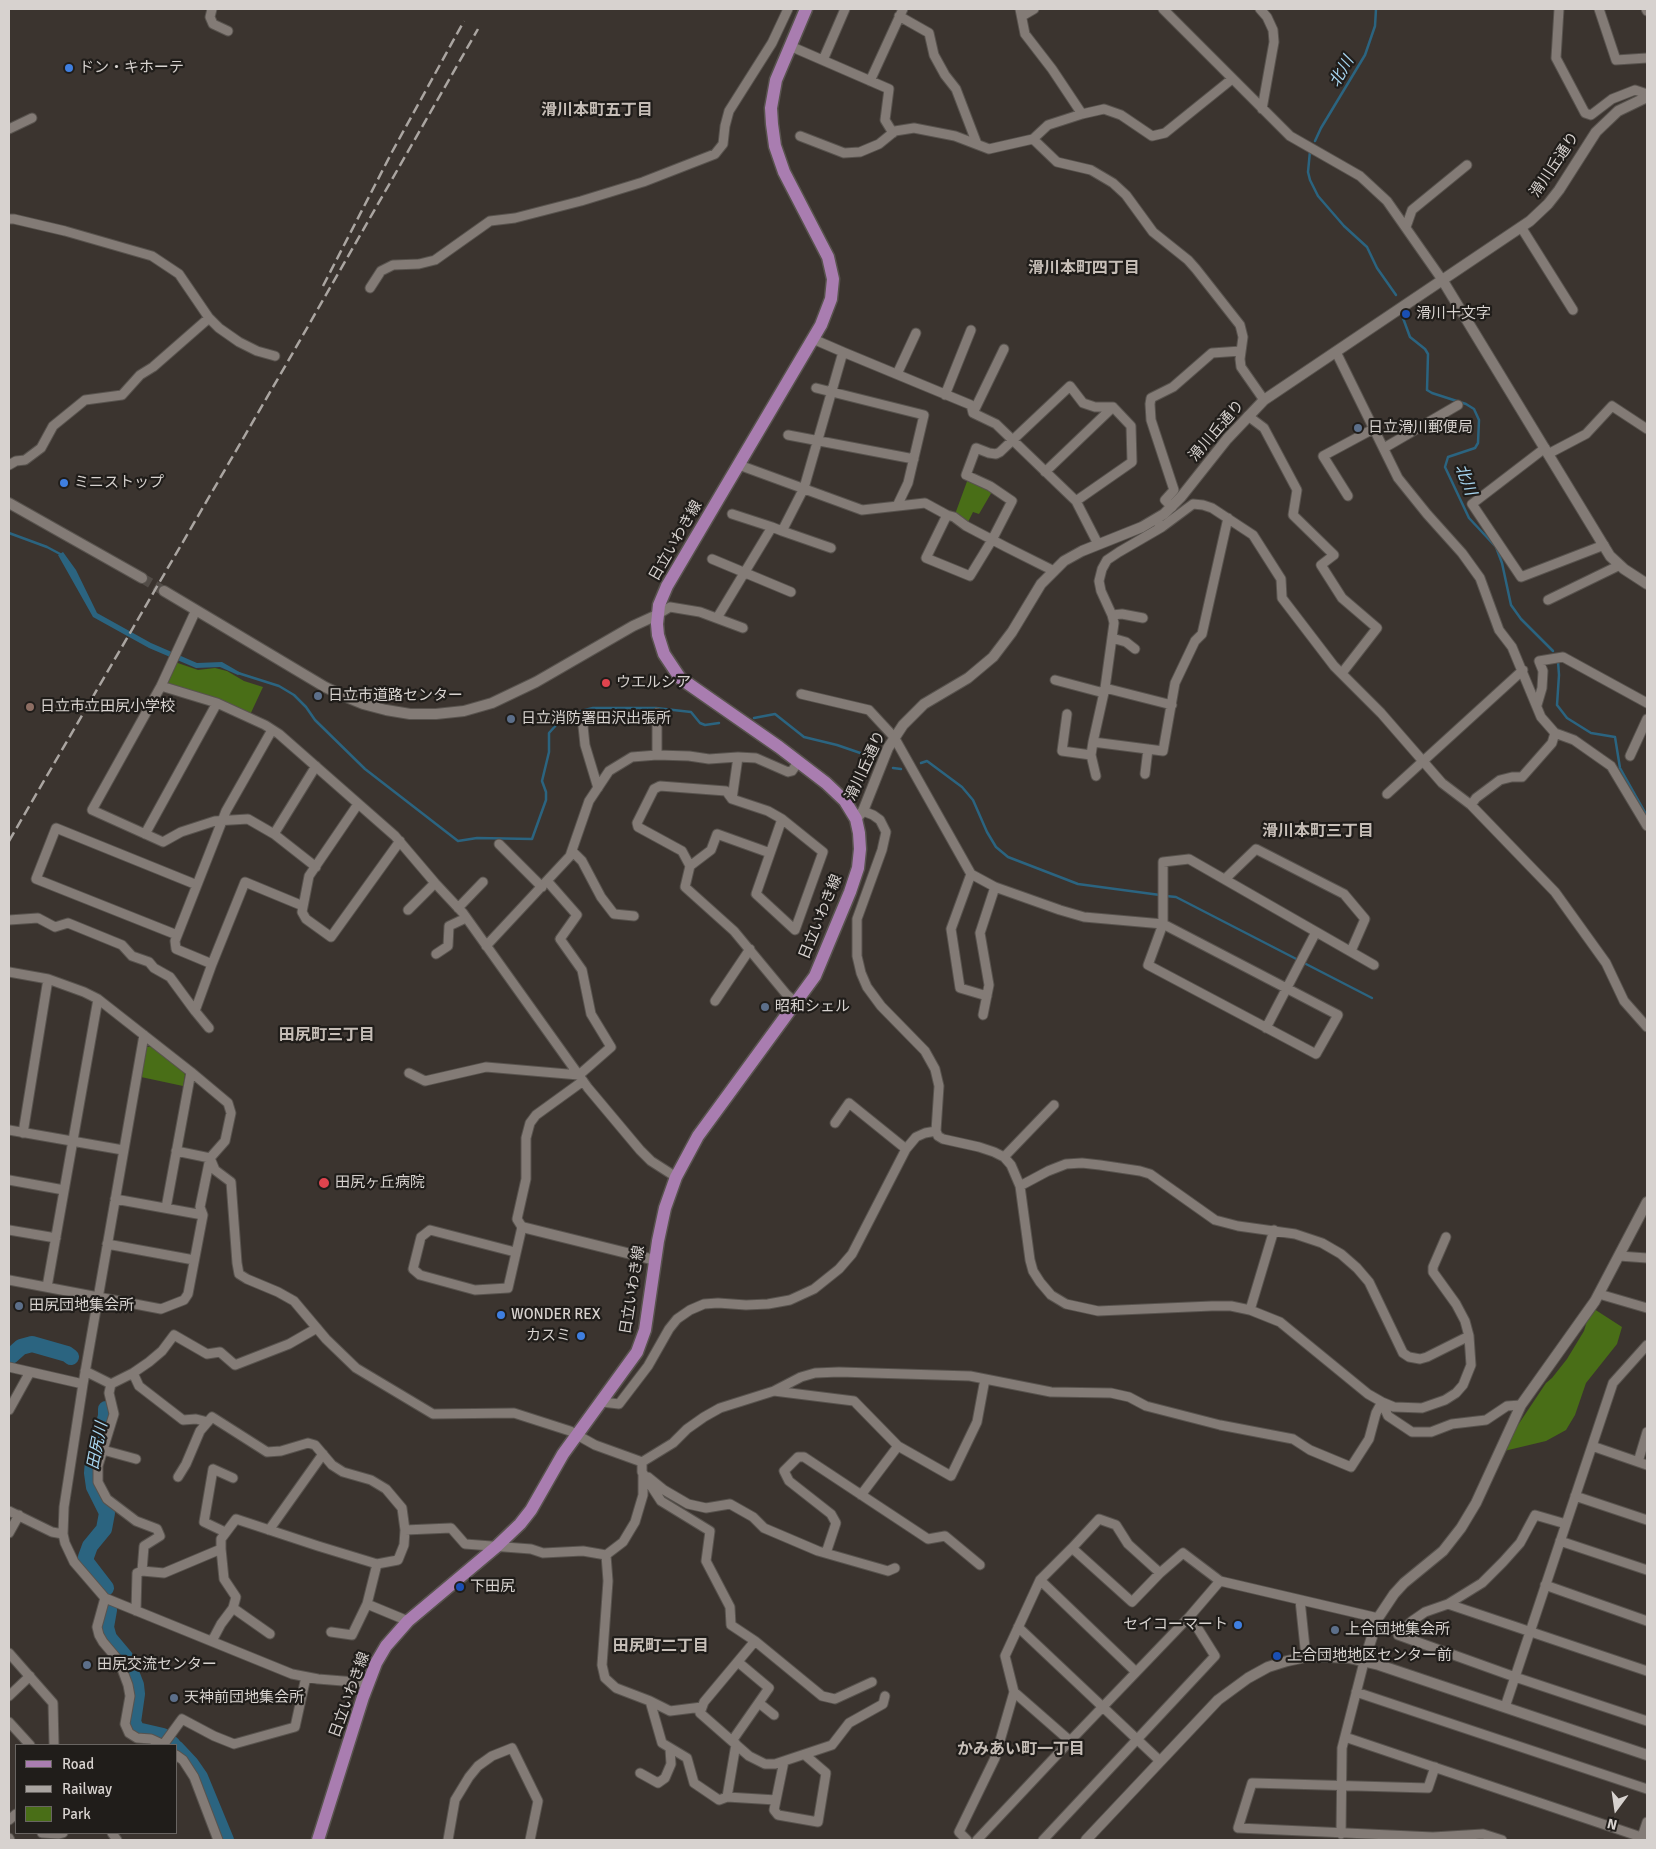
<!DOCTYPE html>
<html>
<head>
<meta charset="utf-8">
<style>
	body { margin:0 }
	#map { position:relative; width:1656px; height:1849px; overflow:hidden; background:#3b342f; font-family:Signika,sans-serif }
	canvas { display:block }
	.frame { position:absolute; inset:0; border:10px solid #d7d2cf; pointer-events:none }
	.legend { position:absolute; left:15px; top:1744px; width:162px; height:90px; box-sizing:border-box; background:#201d1a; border:1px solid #696562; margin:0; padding:6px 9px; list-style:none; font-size:15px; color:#d7d2cf }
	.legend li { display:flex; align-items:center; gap:10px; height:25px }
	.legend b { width:25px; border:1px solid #696562 }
	.north { position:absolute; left:1591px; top:1784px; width:50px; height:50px; -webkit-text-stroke:4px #201d1a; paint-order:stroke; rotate:194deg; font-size:14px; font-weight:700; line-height:20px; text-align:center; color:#d7d2cf }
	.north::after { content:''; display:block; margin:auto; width:18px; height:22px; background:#d7d2cf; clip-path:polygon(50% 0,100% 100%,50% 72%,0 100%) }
</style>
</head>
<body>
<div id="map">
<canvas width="1656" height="1849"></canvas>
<div class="frame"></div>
<ul class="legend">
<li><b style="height:6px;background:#a97db0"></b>Road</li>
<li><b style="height:6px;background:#aaa5a1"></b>Railway</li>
<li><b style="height:14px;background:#496e17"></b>Park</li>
</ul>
<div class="north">N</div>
</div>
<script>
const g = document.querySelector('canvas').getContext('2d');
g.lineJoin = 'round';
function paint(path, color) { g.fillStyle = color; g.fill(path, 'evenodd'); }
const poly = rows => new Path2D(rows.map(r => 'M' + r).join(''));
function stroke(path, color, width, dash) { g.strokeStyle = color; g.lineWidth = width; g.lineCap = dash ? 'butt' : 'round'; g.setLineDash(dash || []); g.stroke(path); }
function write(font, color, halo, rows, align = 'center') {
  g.font = font + ' Signika,"Noto Sans JP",sans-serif'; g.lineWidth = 4.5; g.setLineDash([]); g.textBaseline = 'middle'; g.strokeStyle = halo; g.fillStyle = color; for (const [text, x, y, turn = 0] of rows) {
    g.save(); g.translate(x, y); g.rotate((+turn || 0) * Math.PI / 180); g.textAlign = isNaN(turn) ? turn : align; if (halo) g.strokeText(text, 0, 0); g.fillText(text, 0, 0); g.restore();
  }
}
paint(poly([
	[969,476,993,490,979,514,973,512,966,526,954,517],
	[172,661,198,670,215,668,227,671,244,681,263,687,249,717,161,686],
	[152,1046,183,1070,185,1075,183,1086,141,1077,147,1047],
	[1591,1307,1622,1327,1617,1344,1586,1383,1575,1415,1566,1430,1546,1441,1500,1452,1546,1383,1552,1378,1567,1359,1584,1331]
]), '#496e17');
paint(poly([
	[63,552,76,570,97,613,151,643,197,663,222,662,241,673,238,675,220,667,196,668,149,648,93,617,58,555]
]), '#2b6480');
stroke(poly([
	[1315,141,1321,128,1365,55,1375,26,1376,9],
	[1310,151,1308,172,1310,180,1318,196,1344,226,1367,247,1377,268,1396,295],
	[1403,318,1410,337,1425,349,1428,354,1427,390,1432,393,1466,404,1474,409,1479,420,1478,443,1475,448,1448,457,1445,467,1469,518,1496,547,1502,563,1511,605,1521,619,1553,651],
	[9,533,47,547,62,555],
	[1558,661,1559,675,1557,705,1567,718,1591,733,1615,737,1620,768,1647,816],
	[238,673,279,686,294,695,306,707,315,720,365,769,458,841,477,838,532,839,546,800,546,792,542,781,549,752,549,733,558,723,581,711,593,708,656,708,691,712,700,723,705,725,719,723],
	[754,718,775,714,804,737,837,745,869,756],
	[921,763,927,761,962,787,973,800,987,832,996,847,1008,857,1078,884,1160,895],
	[893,768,901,769],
	[1166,896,1176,897,1372,998]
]), '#2b6480', 2.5);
stroke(poly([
	[9,1356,11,1356,21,1347,32,1344,67,1354,71,1357],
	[106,1409,106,1416,93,1461,92,1473,94,1487,107,1513,104,1529,90,1546,86,1557,86,1562,106,1588],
	[109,1610,106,1627,109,1638,125,1657,136,1685,137,1694,133,1722,137,1730,163,1736,173,1745],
	[176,1748,191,1764,200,1777,226,1840]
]), '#2b6480', 16);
stroke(poly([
	[142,578,164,591]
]), '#524c47', 10, [10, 5]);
const minor = poly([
	[212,9,210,17,213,24,228,31],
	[1020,9,1025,34,1052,69,1082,114,1048,125,1033,139],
	[1163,9,1290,136,1360,176,1387,201,1443,281],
	[1260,9,1267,17,1273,30,1274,42,1262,109],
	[1559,9,1556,58,1585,113,1591,115,1612,99,1635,90,1647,94],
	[1599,9,1616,60,1647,58],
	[1646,9,1647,11],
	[899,16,929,33,934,55,945,75,956,89,977,144],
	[1022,16,1034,9],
	[790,46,889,89,885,120,893,133],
	[823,60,845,9],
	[870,81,903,9],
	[1082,114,1104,109,1121,115,1152,136,1165,133,1232,79],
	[9,129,32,118],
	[800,136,844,153,860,152,879,144,895,131,914,128,955,136,989,149,1033,139,1057,162,1091,170,1113,183,1126,195,1153,232,1188,260,1196,269,1240,325,1243,337,1240,359,1241,367,1264,400],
	[9,219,14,219,65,231,152,256,179,274,209,318,219,328,239,342,257,351,275,356],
	[1406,227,1412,210,1467,165],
	[1521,227,1573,310],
	[370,288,381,271,393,265,419,264,435,260,490,221,515,218,581,201,643,182,715,154,723,144,725,126,729,111,772,43,788,9],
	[843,352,971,405,973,413,996,424,1076,501,1098,544],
	[1336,352,1398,478,1427,514,1462,553,1480,578,1499,630,1512,647,1541,717,1555,733,1574,740,1611,766,1647,826],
	[897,374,916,333],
	[816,388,924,415,908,483,897,506],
	[945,395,971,330],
	[973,413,1004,349],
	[1248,416,1264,428,1297,490,1293,515,1334,555,1321,565,1342,598,1377,628,1342,673],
	[788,435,914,459],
	[1384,448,1458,405],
	[1545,448,1472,504,1521,577,1604,545],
	[1548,454,1586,434,1612,406,1647,429],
	[9,465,16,461,25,460,41,448,53,426,85,400,122,395,140,375,153,367,209,318],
	[739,465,862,510,925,503,947,515,926,558,970,576,992,540,1012,501,990,486,966,475,976,448,989,453,996,454,1000,452,1070,386,1083,403,1095,407,1113,407],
	[1045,472,1113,407,1131,426,1132,462,1076,501],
	[1348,496,1323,456,1375,428],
	[1172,507,1165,500,1174,490,1151,420,1150,404,1151,398,1173,387,1212,353,1241,351],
	[732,514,772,527],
	[947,515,954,517,966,526,1006,547,1054,571],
	[1156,520,1162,527,1193,504,1203,505,1212,508,1253,535,1281,579,1282,598,1334,666,1381,713,1442,783,1471,805,1555,892,1606,963,1624,1001,1647,1027],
	[1162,527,1119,552,1107,560,1102,569,1099,581,1101,591,1112,615,1114,623,1105,688,1093,742,1163,751,1175,683,1195,641,1202,634,1228,518],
	[782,531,831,548],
	[712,559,791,592],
	[1548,600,1620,565],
	[196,610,161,686,92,810,163,842,181,832,215,821,248,819,274,834,316,867],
	[657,615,670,607,700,612,743,628],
	[1112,615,1122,614,1143,618],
	[717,618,772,527,782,531,804,488,843,352,813,339],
	[1112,638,1126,642,1135,649],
	[1055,680,1104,693],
	[161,686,217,703,265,725,279,734,395,836,435,883,463,913,588,1088,640,1150,651,1161,676,1177],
	[1105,688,1172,705],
	[801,694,869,710,894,737,971,874,995,887,1060,910,1084,917,1163,924,1338,1015,1316,1054,1148,965,1163,924,1163,862,1189,859,1374,965],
	[1537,705,1542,688,1543,671,1539,661,1563,657,1647,703],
	[1067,714,1062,751,1091,755],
	[583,726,585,745,598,788],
	[272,730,226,811,175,941,176,949,212,964,245,882,303,906],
	[1093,742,1091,755,1096,776],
	[657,755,657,713],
	[1630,756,1647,719],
	[738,757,756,758,788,772,792,771,798,762],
	[1145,774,1148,749],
	[1387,794,1523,670],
	[732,799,726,791,660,786,654,789,637,823,638,827,682,851,690,866,685,887,734,931,787,995,795,1002],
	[358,804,309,876,302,912,306,919,331,937,400,841],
	[1471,805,1476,798,1500,780,1512,777,1522,777,1552,743,1555,733],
	[863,811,873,815,880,820,886,832,882,850,857,919,857,956,861,973,867,987,881,1006,925,1051,935,1069,939,1086,936,1131,938,1136,943,1139,979,1147,994,1152,1004,1157,1011,1165,1020,1186,1030,1260,1033,1271,1040,1282,1051,1295,1066,1304,1098,1311,1212,1306,1231,1306,1250,1310,1280,1322,1368,1394,1382,1402,1394,1407,1422,1408,1445,1400,1456,1393,1463,1385,1471,1365,1469,1336,1465,1321,1456,1304,1433,1272,1433,1267,1446,1237],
	[145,834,217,703],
	[274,834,316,766],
	[499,844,542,887],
	[572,851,582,861,601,897,614,914,634,916],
	[690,866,711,850,717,834,770,853],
	[971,874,951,929,960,988,987,996],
	[1225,879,1256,849,1344,894,1365,919,1351,951],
	[458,908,483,882],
	[408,910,435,883],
	[9,920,38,918,55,927,68,923,122,945,132,956,149,962,154,968,170,977,195,1011,212,964],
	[177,935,36,879,56,828,197,885],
	[486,946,570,856,589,801,609,771,632,757,657,755,689,756,709,759,738,757,732,799,768,811,782,819,756,894,795,930,823,852,782,819],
	[436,954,448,946,449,926,466,918],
	[9,972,48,979,84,992,98,999,191,1072,228,1103,231,1113,225,1141,210,1158,200,1207,203,1215,188,1294,184,1300,161,1309,9,1280],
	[715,1001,750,949],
	[195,1011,209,1028],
	[983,1015,989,985,980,933,995,887],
	[1266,1028,1316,932],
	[144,1035,83,1384,64,1507,63,1534,65,1543,74,1562,105,1598,292,1674,318,1679,368,1683],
	[409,1073,425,1081,486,1067,579,1075,611,1047,591,1014,582,970,560,939,577,915,548,882],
	[835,1123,849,1103,906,1149],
	[9,1130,123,1150],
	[23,1133,48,979],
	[176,1151,210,1158,215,1170,231,1182,237,1263,239,1274,247,1279,278,1292,294,1301,326,1339,356,1368,433,1414,514,1413,570,1431,595,1445,642,1462,642,1472,661,1501,710,1531,706,1561,730,1607,731,1625,755,1641,822,1696,835,1699,872,1682],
	[1004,1157,1054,1105],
	[9,1180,64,1190],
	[1020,1186,1048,1171,1066,1164,1082,1163,1100,1165,1140,1171,1150,1174,1215,1220,1238,1226,1295,1234,1322,1243,1341,1254,1357,1268,1369,1282,1403,1353,1409,1357,1420,1359,1427,1357,1469,1336],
	[115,1199,203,1215],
	[166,1208,191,1072],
	[9,1230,56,1238],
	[107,1244,194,1260],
	[515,1252,430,1230,421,1237,413,1269,420,1275,475,1290,508,1288,522,1227,517,1219,526,1179,526,1138,530,1123,536,1115,583,1081],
	[1619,1256,1647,1258],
	[47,1287,98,999],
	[1599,1294,1647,1308],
	[1250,1310,1274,1230],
	[317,1328,289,1344,235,1365,220,1352,207,1354,174,1335,162,1351,149,1362,133,1373,111,1384,109,1393,114,1414,98,1466,98,1482,107,1499,136,1521,157,1529,160,1536,144,1546,142,1571,164,1573,221,1549,221,1539,236,1519,318,1546,377,1564,398,1560,404,1545,405,1530,451,1528,465,1544,531,1549,543,1553,583,1551,606,1555],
	[9,1367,83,1384],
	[85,1371,111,1384],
	[133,1373,139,1386,183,1420,196,1419,208,1422],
	[774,1391,854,1401,898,1446,951,1476,977,1422,985,1379],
	[602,1402,619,1404,648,1366,669,1329,677,1319,690,1310,704,1304,718,1303,746,1305,768,1304,790,1300,814,1289,839,1269,852,1254,906,1149,916,1137,925,1133,936,1131],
	[1382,1402,1388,1416,1412,1432,1431,1432,1452,1424,1486,1420,1507,1406,1521,1405],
	[9,1410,30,1372],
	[1592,1446,1647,1465],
	[103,1450,136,1459],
	[642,1462,673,1443,687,1429,704,1417,720,1408,774,1391,801,1377,815,1373,839,1372,970,1376,1051,1392,1111,1393,1129,1397,1146,1406,1220,1425,1293,1439,1310,1450,1351,1467,1369,1439,1376,1413,1382,1402],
	[1638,1462,1647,1432],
	[643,1474,643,1495,635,1522,623,1542,606,1555,608,1581,602,1665,605,1678,616,1688,650,1701,662,1743,687,1758,694,1783,719,1800,727,1797,776,1800],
	[178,1477,186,1464,200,1431,212,1417,267,1452,281,1451,308,1443,315,1445,332,1465,343,1472,371,1480,386,1489,402,1508,405,1530],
	[648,1477,664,1490,688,1504,706,1508,730,1504,753,1517,764,1528,818,1551,888,1571,895,1568],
	[861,1495,898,1446],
	[1575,1496,1647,1520],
	[9,1511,52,1532,63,1534],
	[269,1530,323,1454],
	[225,1532,204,1522,213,1469,233,1478],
	[9,1533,19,1515],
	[1560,1541,1647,1570],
	[1072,1548,1099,1519,1116,1525,1128,1544,1160,1573],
	[221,1549,224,1579,236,1597,233,1608,270,1634],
	[826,1553,836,1523,831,1514,789,1481,784,1471,798,1457,804,1457,928,1539,945,1536,980,1565],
	[1040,1580,1136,1672],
	[1545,1585,1647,1621],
	[105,1598,97,1627,99,1635,103,1642,119,1661,128,1685,130,1696,125,1724,129,1733,137,1738,151,1739,164,1745],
	[1300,1600,1306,1657],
	[367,1604,408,1621],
	[1448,1604,1482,1583,1503,1562,1520,1543,1535,1515,1566,1524],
	[136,1611,137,1573,142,1571],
	[1018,1627,1160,1761],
	[331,1632,352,1635,367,1604,377,1564],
	[212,1641,221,1624,233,1608],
	[755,1641,704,1702,700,1713,749,1756,765,1764,775,1764,832,1745,849,1723,883,1704,885,1696],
	[9,1653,53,1703,54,1745],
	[1647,1671,1448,1604,1425,1612,1412,1621,1398,1635,1515,1677,1647,1721],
	[1014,1692,1070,1741],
	[1356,1692,1647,1789],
	[9,1696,30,1676],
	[650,1701,670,1711,702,1707],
	[759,1703,774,1715],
	[1505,1707,1613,1383,1647,1345],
	[9,1722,30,1745],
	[1345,1737,1647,1839],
	[732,1741,769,1688,738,1662],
	[163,1745,182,1719,214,1736,234,1744,295,1727,306,1677],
	[176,1755,183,1760,194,1777,218,1840],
	[784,1761,774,1810,778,1815,818,1822,826,1773,805,1755],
	[1435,1767,1428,1788,1252,1783,1238,1828,1433,1837,1483,1834,1502,1840],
	[640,1773,658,1783,665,1778,671,1764,670,1749],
	[727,1797,736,1744],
	[9,1820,16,1814],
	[42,1833,59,1834,63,1833],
	[112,1833,117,1840],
	[1341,1834,1342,1748,1364,1662],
	[9,1838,10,1840],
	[448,1840,455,1800,469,1777,478,1766,492,1756,512,1748,538,1801,530,1840],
	[967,1840,959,1832,995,1758,1014,1692,1005,1656,1040,1580,1072,1548,1132,1602,1160,1573,1183,1553,1220,1581],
	[977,1840,1070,1741,1190,1616,1220,1581,1378,1618],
	[1043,1840,1215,1656,1190,1616],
	[1641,1840,1647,1822]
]);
const tertiary = poly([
	[1443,281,1610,556,1624,569,1647,584],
	[9,503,142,578],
	[164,591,325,687,346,697,363,704,386,710,410,714,436,714,464,711,492,703,536,682,633,626,657,615],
	[856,819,863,811,888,748,903,725,924,704,968,678,993,657,1012,632,1041,584,1064,561,1082,551,1142,527,1164,514,1181,497,1227,439,1264,400,1530,221,1548,204,1559,190,1596,132,1618,111,1647,97],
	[522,1227,655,1260],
	[1364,1662,1378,1618,1394,1594,1404,1583,1443,1551,1461,1528,1476,1503,1521,1405,1595,1301,1647,1202],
	[1086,1840,1218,1700,1248,1678,1268,1667,1287,1661,1306,1657,1328,1657,1349,1658,1379,1665,1647,1755]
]);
const primary = poly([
	[318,1840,363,1697,376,1663,386,1646,408,1621,496,1547,520,1524,531,1510,563,1454,637,1352,645,1330,658,1241,665,1208,676,1177,698,1136,815,976,850,892,858,868,860,849,859,833,856,819,845,801,826,783,779,747,680,678,664,654,658,635,657,624,659,605,667,586,821,325,831,299,833,279,828,257,784,172,775,146,772,124,771,108,776,80,806,9]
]);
stroke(minor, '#58534e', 11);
stroke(tertiary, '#58534e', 12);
stroke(primary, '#58534e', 15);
stroke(minor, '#837b76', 9);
stroke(tertiary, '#837b76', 10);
stroke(primary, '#a97db0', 12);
stroke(poly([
	[323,286,392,152,464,21],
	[9,841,287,363,478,29]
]), '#aaa5a1', 2.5, [10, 5]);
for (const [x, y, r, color] of [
	[69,68,5,"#3f7fe0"],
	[1406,314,5,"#1a4fb4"],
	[1358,428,5,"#5c6f8a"],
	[64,483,5,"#3f7fe0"],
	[606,683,5,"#e0444e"],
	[318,696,5,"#5c6f8a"],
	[30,707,5,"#8d6e63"],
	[511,719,5,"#5c6f8a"],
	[765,1007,5,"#5c6f8a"],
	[324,1183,6,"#e0444e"],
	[19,1306,5,"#5c6f8a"],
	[501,1315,5,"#3f7fe0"],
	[581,1336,5,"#3f7fe0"],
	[460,1587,5,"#1a4fb4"],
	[1238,1625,5,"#3f7fe0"],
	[1335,1630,5,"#5c6f8a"],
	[1277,1656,5,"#1a4fb4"],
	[87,1665,5,"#5c6f8a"],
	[174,1698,5,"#5c6f8a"]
]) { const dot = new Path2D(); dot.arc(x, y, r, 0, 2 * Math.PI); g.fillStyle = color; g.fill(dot); stroke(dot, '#201d1a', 2); }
write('15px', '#d7d2cf', '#201d1a', [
	["ドン・キホーテ",79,68],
	["滑川十文字",1416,314],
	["日立滑川郵便局",1368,428],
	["ミニストップ",74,483],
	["ウエルシア",616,683],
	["日立市道路センター",328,696],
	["日立市立田尻小学校",40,707],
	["日立消防署田沢出張所",521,719],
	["昭和シェル",775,1007],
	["田尻ヶ丘病院",335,1183],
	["田尻団地集会所",29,1306],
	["WONDER REX",511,1315],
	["カスミ",571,1336,"right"],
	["下田尻",470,1587],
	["セイコーマート",1228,1625,"right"],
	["上合団地集会所",1345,1630],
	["上合団地地区センター前",1287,1656],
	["田尻交流センター",97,1665],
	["天神前団地集会所",184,1698]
], 'left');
write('15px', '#d7d2cf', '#201d1a', [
	["滑川丘通り",1555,165,-56],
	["滑川丘通り",1217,431,-49],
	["日立いわき線",676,541,-60],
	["滑川丘通り",866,766,-65],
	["日立いわき線",821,917,-68],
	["日立いわき線",633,1290,-81],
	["日立いわき線",350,1695,-70]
]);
write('italic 16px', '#a6d5f0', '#201d1a', [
	["北川",1342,72,-60],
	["北川",1465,480,69],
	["田尻川",98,1446,-79]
]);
write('bold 16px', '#c6beb7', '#201d1a', [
	["滑川本町五丁目",597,111],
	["滑川本町四丁目",1084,269],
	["滑川本町三丁目",1318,832],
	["田尻町三丁目",327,1036],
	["田尻町二丁目",661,1647],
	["かみあい町一丁目",1021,1750]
]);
</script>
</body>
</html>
